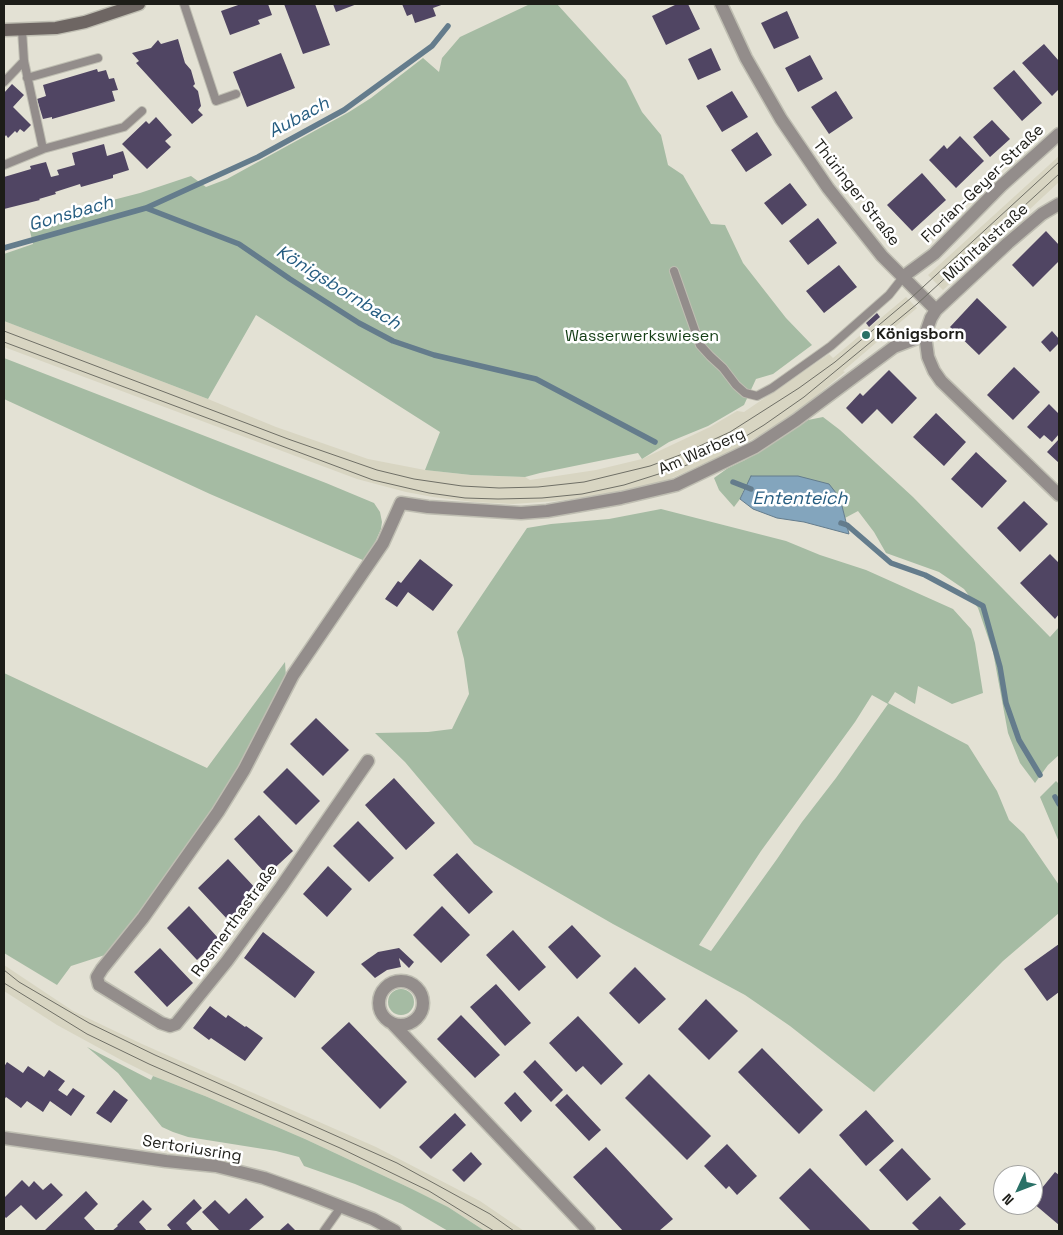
<!DOCTYPE html>
<html>
<head>
<meta charset="utf-8">
<style>
	body { margin:0 }
	#map { position:relative; width:1063px; height:1235px; overflow:hidden; background:#e3e1d4; font-family:"Space Grotesk",sans-serif }
	canvas { display:block }
	.frame { position:absolute; inset:0; border:5px solid #1d1d18; pointer-events:none }
	.north { position:absolute; left:993px; top:1165px; width:50px; height:50px; box-sizing:border-box; background:#fff; border:1px solid #a5a5a3; border-radius:50%; rotate:227deg; font-size:14px; font-weight:700; line-height:20px; text-align:center; color:#1d1d18 }
	.north::after { content:''; display:block; margin:auto; width:18px; height:22px; background:#2a7167; clip-path:polygon(50% 0,100% 100%,50% 72%,0 100%) }
</style>
</head>
<body>
<div id="map">
<canvas width="1063" height="1235"></canvas>
<div class="frame"></div>
<div class="north">N</div>
</div>
<script>
const g = document.querySelector('canvas').getContext('2d');
g.lineJoin = 'round';
function paint(path, color) { g.fillStyle = color; g.fill(path, 'evenodd'); }
const poly = rows => new Path2D(rows.map(r => 'M' + r).join(''));
function stroke(path, color, width, dash) { g.strokeStyle = color; g.lineWidth = width; g.lineCap = dash ? 'butt' : 'round'; g.setLineDash(dash || []); g.stroke(path); }
function write(font, color, halo, rows, align = 'center') {
  g.font = font + ' "Space Grotesk",sans-serif'; g.lineWidth = 5; g.setLineDash([]); g.textBaseline = 'middle'; g.strokeStyle = halo; g.fillStyle = color; for (const [text, x, y, turn = 0] of rows) {
    g.save(); g.translate(x, y); g.rotate((+turn || 0) * Math.PI / 180); g.textAlign = isNaN(turn) ? turn : align; if (halo) g.strokeText(text, 0, 0); g.fillText(text, 0, 0); g.restore();
  }
}
paint(poly([
	[1059,156,1059,182,943,290,928,275],
	[906,297,917,308,843,371,845,372,810,401,773,428,725,454,670,479,628,492,556,501,513,504,473,502,433,497,406,492,357,479,4,347,4,321,208,399,276,427,368,459,425,470,471,475,525,477,530,480,596,470,642,459,710,427,737,411,744,412,829,354,833,358],
	[4,965,73,1011,142,1044,376,1147,480,1201,524,1231,485,1231,448,1207,412,1189,305,1139,205,1096,153,1076,123,1061,57,1025,4,991]
]), '#d8d5c2');
paint(poly([
	[530,4,557,4,626,80,642,112,661,135,668,165,683,175,711,224,725,225,743,263,786,318,812,345,773,374,756,379,744,405,708,426,669,442,642,459,638,453,540,473,525,477,471,475,425,470,440,432,256,315,208,399,4,321,4,254,33,244,29,227,47,217,140,193,191,176,206,187,227,179,349,112,371,98,423,58,439,72,442,58,460,37],
	[4,358,326,483,374,503,380,512,382,522,381,529,373,547,365,561,210,494,4,399],
	[823,417,840,430,913,497,1050,637,1059,627,1059,755,1048,765,1035,783,1020,763,1008,733,993,652,978,608,964,589,939,572,886,553,874,532,858,511,845,518,840,498,745,487,740,499,734,507,719,490,714,478,728,468,745,460,808,420],
	[661,509,786,541,820,555,866,570,953,609,971,629,975,643,983,693,952,704,918,686,915,704,895,692,888,703,968,745,997,791,1009,820,1024,834,1059,885,1059,913,1003,961,874,1092,790,1026,745,995,613,924,474,844,405,762,375,733,428,732,452,729,469,694,464,659,457,632,527,528,551,524,609,519],
	[872,695,888,704,836,778,802,822,777,859,711,951,699,945,761,851,855,722],
	[285,662,286,677,234,776,184,852,133,923,105,955,71,966,57,985,4,953,4,673,207,768],
	[1056,781,1059,784,1059,842,1040,797],
	'388 1002a13 13 0 1 1 26 0a13 13 0 1 1-26 0Z',
	[87,1047,151,1080,153,1076,205,1096,305,1139,412,1189,448,1207,485,1231,448,1231,402,1204,355,1184,304,1166,299,1157,276,1151,188,1137,173,1132,162,1127,118,1073]
]), '#a5bba3');
const water = poly([
	[751,476,798,476,829,484,840,498,849,534,804,522,777,518,753,509,740,499,751,476]
]);
paint(water, '#83a5bd');
stroke(water, '#647c8c', 1);
stroke(poly([
	[146,208,239,244,290,279,359,323,393,341,434,355,536,379,655,442],
	[4,248,146,208,258,157,344,110,432,46,448,26],
	[733,482,751,489],
	[841,523,847,525,891,563,925,575,983,606,1000,667,1006,703,1019,740,1040,775],
	[1055,797,1059,804]
]), '#647c8c', 5.5);
paint(poly([
	[241,4,268,4,272,15,258,20,260,24,230,35,221,11],
	[284,4,315,4,330,45,303,54],
	[333,4,357,4,336,12],
	[402,4,444,4,433,8,436,16,415,23,412,14,407,16],
	[677,4,688,4,700,29,666,45,652,16],
	[787,11,799,38,774,49,761,23],
	[178,39,185,63,191,70,195,84,193,86,198,91,201,106,198,110,203,115,192,124,136,63,139,61,132,53,151,48,158,40,161,44],
	[1044,44,1059,61,1059,89,1052,96,1022,63],
	[711,48,721,70,698,80,688,59],
	[281,53,295,88,247,107,233,72],
	[810,55,823,79,798,92,785,68],
	[97,69,98,72,106,70,109,79,114,78,118,90,112,91,115,101,52,119,52,117,43,119,37,99,46,96,43,85],
	[1014,70,1042,103,1022,121,993,88],
	[12,84,24,95,13,107,31,125,24,132,20,129,17,133,15,131,8,138,6,135,4,138,4,93],
	[732,91,748,117,722,132,706,106],
	[836,91,853,118,829,134,811,107],
	[156,117,172,135,165,141,171,147,147,169,122,144,146,121,149,124],
	[992,120,1010,139,990,157,973,137],
	[757,132,772,155,746,172,731,150],
	[960,136,984,161,956,188,929,160,944,145,947,149],
	[104,144,107,156,123,151,129,170,113,175,113,178,81,187,80,184,55,192,56,194,39,199,40,200,4,209,4,177,31,169,30,166,46,162,51,177,59,175,57,170,75,165,72,153],
	[922,173,946,200,912,231,887,205],
	[790,183,807,205,782,225,764,203],
	[818,218,837,243,808,265,789,241],
	[1046,231,1059,245,1059,261,1033,287,1012,265],
	[839,265,857,287,824,313,806,291],
	[977,298,1007,327,979,355,950,327],
	[877,313,880,317,869,327,866,323],
	[1052,331,1059,339,1059,343,1050,352,1041,342],
	[1014,367,1040,392,1013,420,987,395],
	[889,370,917,398,892,424,877,409,862,424,846,408,860,393,863,396],
	[1049,404,1059,414,1059,434,1052,442,1044,435,1040,439,1027,427],
	[936,413,966,442,944,466,913,437],
	[1059,439,1059,463,1047,452],
	[976,452,1007,481,982,508,951,479],
	[1024,501,1048,524,1020,552,997,528],
	[1050,554,1059,563,1059,614,1055,619,1020,583],
	[420,559,453,585,433,611,408,592,397,607,385,599,398,581,401,583],
	[316,718,349,750,323,776,290,744],
	[287,768,320,801,296,825,263,792],
	[394,778,435,823,406,850,365,805],
	[259,815,293,851,267,875,234,839],
	[358,821,394,858,369,882,333,846],
	[457,853,493,892,469,914,433,875],
	[228,859,259,892,229,921,198,888],
	[328,866,352,889,327,917,303,894],
	[189,906,219,939,197,960,167,928],
	[442,906,470,935,441,963,413,935],
	[572,925,601,956,577,979,548,947],
	[513,930,546,967,519,991,486,955],
	[263,932,315,972,295,998,244,958],
	[1059,944,1059,992,1047,1001,1024,969],
	[160,948,193,983,167,1007,134,972],
	[399,948,414,962,409,968,399,958,401,967,387,970,375,978,361,964,378,952],
	[635,967,666,999,639,1024,609,993],
	[496,984,531,1023,505,1046,470,1007],
	[706,999,738,1031,709,1060,678,1029],
	[210,1006,226,1018,228,1015,245,1027,246,1026,263,1038,245,1061,211,1038,209,1040,193,1028],
	[461,1015,500,1055,475,1078,437,1039],
	[578,1016,623,1064,601,1085,583,1066,576,1072,549,1043],
	[349,1022,407,1082,380,1109,321,1048],
	[762,1048,823,1110,799,1134,738,1072],
	[535,1060,563,1090,551,1102,523,1072],
	[7,1062,23,1073,28,1066,44,1077,49,1070,65,1081,58,1090,67,1096,73,1088,85,1096,71,1116,50,1101,43,1112,27,1101,21,1108,6,1097,4,1100,4,1067],
	[649,1074,711,1136,687,1160,625,1098],
	[114,1090,128,1100,111,1123,96,1113],
	[515,1092,532,1111,521,1122,504,1103],
	[567,1094,601,1130,589,1141,555,1105],
	[866,1110,894,1141,866,1166,839,1135],
	[455,1113,466,1125,431,1159,419,1147],
	[727,1144,757,1176,737,1195,729,1186,726,1189,704,1166],
	[606,1147,673,1219,659,1231,623,1231,573,1177],
	[902,1148,931,1179,907,1201,879,1170],
	[471,1152,482,1164,464,1182,452,1170],
	[810,1168,838,1197,871,1231,811,1231,779,1198],
	[1055,1172,1059,1175,1059,1225,1033,1203,1033,1199],
	[22,1180,29,1187,34,1181,43,1190,51,1183,63,1195,36,1220,21,1205,6,1218,4,1216,4,1198],
	[86,1191,98,1204,84,1218,96,1231,44,1231],
	[940,1196,966,1224,958,1231,920,1231,912,1223],
	[246,1198,264,1217,248,1231,220,1231,202,1212,215,1200,229,1214],
	[194,1199,202,1208,186,1223,193,1231,172,1231,167,1225],
	[143,1200,152,1209,139,1222,147,1231,112,1231,118,1226,117,1225],
	[288,1223,296,1231,279,1231]
]), '#504563');
const lane = poly([
	[184,4,216,101,236,94],
	[22,30,24,61,43,149,124,127,142,111],
	[27,78,98,58],
	[4,82,24,61],
	[4,165,43,149],
	[674,271,700,345,710,356,723,368,736,385,745,393,757,396,772,388,831,346,889,295,904,276],
	[324,1231,341,1207]
]);
const street = poly([
	[721,4,746,58,781,119,828,188,882,256,936,310],
	[1059,204,1042,214,1008,243,936,310,931,318,925,335,928,357,934,371,941,381,1059,495],
	[904,276,934,254,1001,186,1059,134],
	[368,761,281,887,227,961,176,1024,170,1026,161,1023,99,985,97,977,102,969,143,918,218,812,244,770,293,675,383,543,401,503,428,507,521,513,547,511,621,498,676,485,755,447,796,420,894,347,925,335],
	'379 1003a22 22 0 1 1 44 0a22 22 0 1 1-44 0Z',
	[393,1024,589,1231],
	[4,1138,166,1161,216,1166,264,1178,309,1194,373,1219,395,1231]
]);
const secondary = poly([
	[4,30,56,28,85,22,139,4]
]);
stroke(lane, '#bfbeb2', 10);
stroke(street, '#bfbeb2', 15);
stroke(secondary, '#bfbeb2', 15);
stroke(lane, '#938d8b', 8);
stroke(street, '#938d8b', 12);
stroke(secondary, '#6e6663', 12);
stroke(poly([
	[4,331,288,439,377,470,414,479,462,486,499,488,538,487,584,482,650,466,680,455,730,432,799,388,835,362,911,298,1059,162],
	[4,342,373,480,429,493,465,498,498,499,542,498,582,494,624,485,687,465,738,441,764,425,804,397,917,304,1059,174],
	[4,970,19,982,89,1023,155,1055,397,1163,490,1214,514,1231],
	[4,983,87,1034,149,1064,340,1148,429,1191,494,1231]
]), '#6f6f66', 1);
for (const [x, y, r, color] of [
	[866,335,5,"#2a7167"]
]) { const dot = new Path2D(); dot.arc(x, y, r, 0, 2 * Math.PI); g.fillStyle = color; g.fill(dot); stroke(dot, '#fff', 2); }
write('16px', '#1d1d18', '#fff', [
	["Florian-Geyer-Straße",983,184,-44],
	["Thüringer Straße",856,193,52],
	["Mühltalstraße",986,243,-42],
	["Am Warberg",702,452,-24],
	["Rosmerthastraße",235,921,-54],
	["Sertoriusring",192,1149,9]
]);
write('bold 16px', '#1d1d18', '#fff', [
	["Königsborn",876,335]
], 'left');
write('16px', '#143e15', '#fff', [
	["Wasserwerkswiesen",642,337]
]);
write('italic 18px', '#265d81', '#fff', [
	["Aubach",299,118,-28],
	["Gonsbach",71,214,-16],
	["Königsbornbach",338,288,32],
	["Ententeich",800,499]
]);
</script>
</body>
</html>
